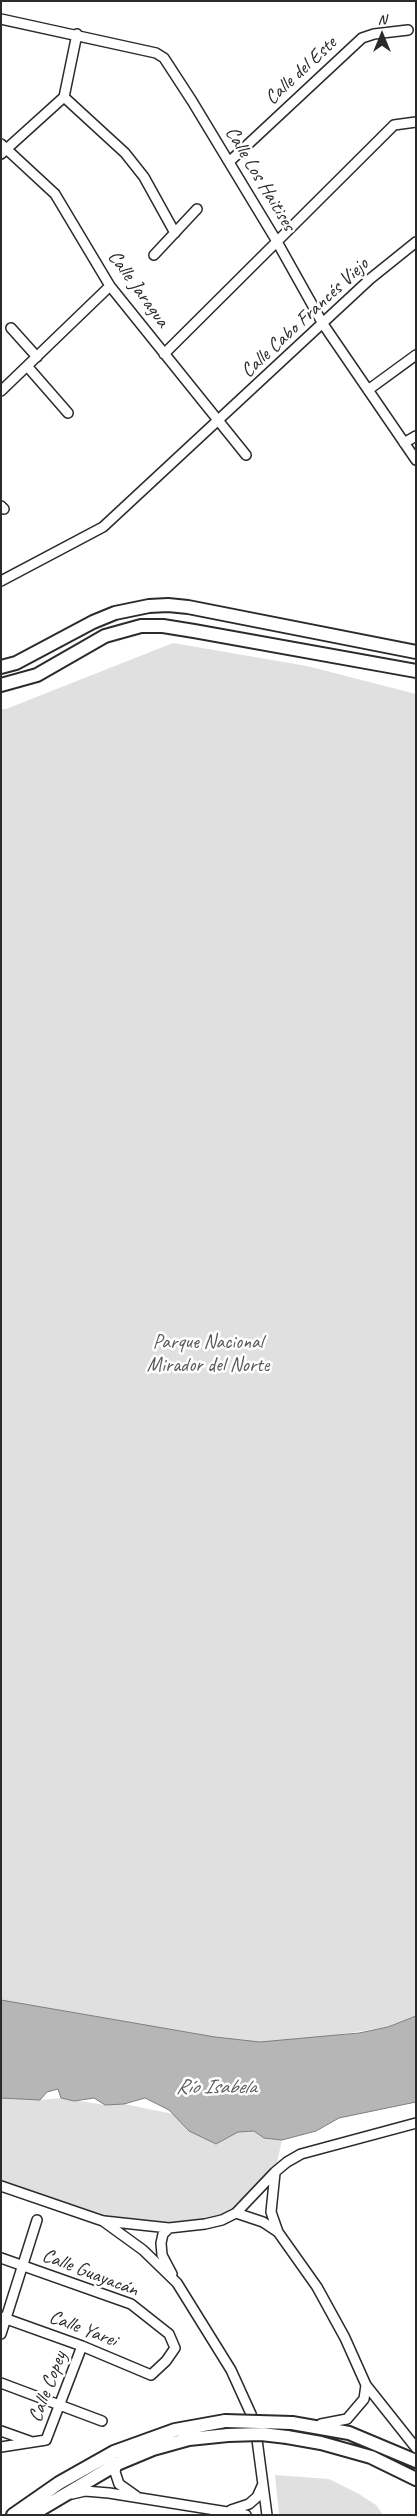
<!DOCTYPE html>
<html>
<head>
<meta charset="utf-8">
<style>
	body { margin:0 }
	#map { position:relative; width:417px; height:2516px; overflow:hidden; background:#fff; font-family:Caveat,sans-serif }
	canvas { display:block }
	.frame { position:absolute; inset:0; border:2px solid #2b2b2b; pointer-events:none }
	.north { position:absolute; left:357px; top:10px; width:50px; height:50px; -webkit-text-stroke:4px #fff; paint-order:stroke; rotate:0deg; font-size:14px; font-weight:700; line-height:20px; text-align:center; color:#2b2b2b }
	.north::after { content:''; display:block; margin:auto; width:18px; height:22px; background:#2b2b2b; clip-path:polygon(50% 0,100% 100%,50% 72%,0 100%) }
</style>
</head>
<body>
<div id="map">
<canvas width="417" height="2516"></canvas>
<div class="frame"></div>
<div class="north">N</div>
</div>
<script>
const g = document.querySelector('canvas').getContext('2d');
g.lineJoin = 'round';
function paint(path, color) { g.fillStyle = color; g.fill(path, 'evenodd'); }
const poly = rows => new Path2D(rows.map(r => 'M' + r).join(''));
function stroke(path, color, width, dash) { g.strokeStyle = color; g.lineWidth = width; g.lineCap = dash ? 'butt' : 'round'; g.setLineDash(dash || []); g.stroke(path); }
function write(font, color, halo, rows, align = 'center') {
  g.font = font + ' Caveat,sans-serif'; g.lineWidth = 5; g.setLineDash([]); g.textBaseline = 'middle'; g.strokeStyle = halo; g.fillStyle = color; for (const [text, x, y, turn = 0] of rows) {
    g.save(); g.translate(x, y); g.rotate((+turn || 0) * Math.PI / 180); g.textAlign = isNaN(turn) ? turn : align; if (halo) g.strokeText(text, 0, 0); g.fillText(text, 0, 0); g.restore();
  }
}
paint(poly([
	[173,643,307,666,416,694,416,2016,388,2027,323,2037,260,2042,215,2037,1,2000,1,709,6,709],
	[1,2098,40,2100,61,2098,105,2105,124,2104,173,2114,190,2131,216,2144,237,2132,254,2131,282,2140,275,2172,236,2213,169,2228,103,2221,1,2186],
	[275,2475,329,2479,359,2494,376,2505,383,2515,279,2515]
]), '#e0e0e0');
const water = poly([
	[1,2000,215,2037,260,2042,359,2033,388,2027,416,2016,416,2102,339,2118,316,2131,282,2140,264,2138,254,2131,238,2132,216,2144,189,2131,169,2110,145,2098,124,2104,105,2105,94,2098,74,2101,61,2098,58,2089,47,2092,40,2100,1,2098,1,2000]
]);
paint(water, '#b6b6b6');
stroke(water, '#7e7e7e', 1);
const street = poly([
	[1,19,156,53,164,58,192,101,276,240,323,324,416,460],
	[64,97,125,153,144,177,175,233],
	[1,144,55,194,110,286,246,455],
	[1,154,64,97,77,34],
	[229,162,362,38,374,34,408,30],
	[154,255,197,209],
	[11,328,37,357],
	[164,354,394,125,416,122],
	[27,366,68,413],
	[368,390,416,355],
	[1,391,110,286],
	[404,443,416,436],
	[1,506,4,509],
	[1,581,103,527,370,279,416,242],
	[275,2173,271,2212,278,2232],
	[1,2186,103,2221,143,2250,177,2283,231,2370,251,2414,256,2432,267,2515],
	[236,2213,263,2222,278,2232,317,2287,345,2338,366,2385,416,2448],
	[104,2221,169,2228,205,2224,222,2220,236,2213,275,2172,287,2162,301,2154,416,2123],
	[169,2228,163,2234,161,2243,162,2255,172,2274],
	[1,2258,131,2304,169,2334,175,2348,166,2361,151,2375,82,2346,1,2317],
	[1,2334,37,2220],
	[1,2383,102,2421],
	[321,2424,347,2419,364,2399,366,2385],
	[1,2431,32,2442],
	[1,2447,46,2440,82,2346],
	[117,2464,115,2472,119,2484,136,2496],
	[72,2494,85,2491,109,2493,246,2515],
	[231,2510,249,2504,257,2497,262,2486]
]);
const secondary = poly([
	[1,667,16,663,93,622,115,613,149,606,168,605,188,607,416,652],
	[1,685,37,675,105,636,141,626,163,626,194,631,416,671],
	[292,2423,349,2433,416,2461],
	[287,2437,321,2443,371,2457,416,2479],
	[13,2515,59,2483,114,2452,175,2430,225,2421],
	[31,2515,117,2464,153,2449,189,2439,228,2435]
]);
stroke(street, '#2b2b2b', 12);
stroke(secondary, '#2b2b2b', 16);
stroke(street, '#fff', 9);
stroke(secondary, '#fff', 12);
const secondaryBridge = poly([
	[225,2421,292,2423],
	[228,2435,261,2434,287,2437]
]);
stroke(secondaryBridge, '#2b2b2b', 16, []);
stroke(secondaryBridge, '#fff', 12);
write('20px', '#2b2b2b', '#fff', [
	["Calle del Este",301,71,-43],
	["Calle Los Haitises",260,179,59],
	["Calle Jaragua",138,289,54],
	["Calle Cabo Francés Viejo",305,318,-43],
	["Calle Guayacán",90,2273,21],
	["Calle Yarei",83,2329,21],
	["Calle Copey",48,2387,-69]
]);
write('20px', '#585858', '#fff', [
	["Parque Nacional",208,1343],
	["Mirador del Norte",208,1366]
]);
write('italic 21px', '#5c5c5c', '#fff', [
	["Río Isabela",216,2087]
]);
</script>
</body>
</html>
